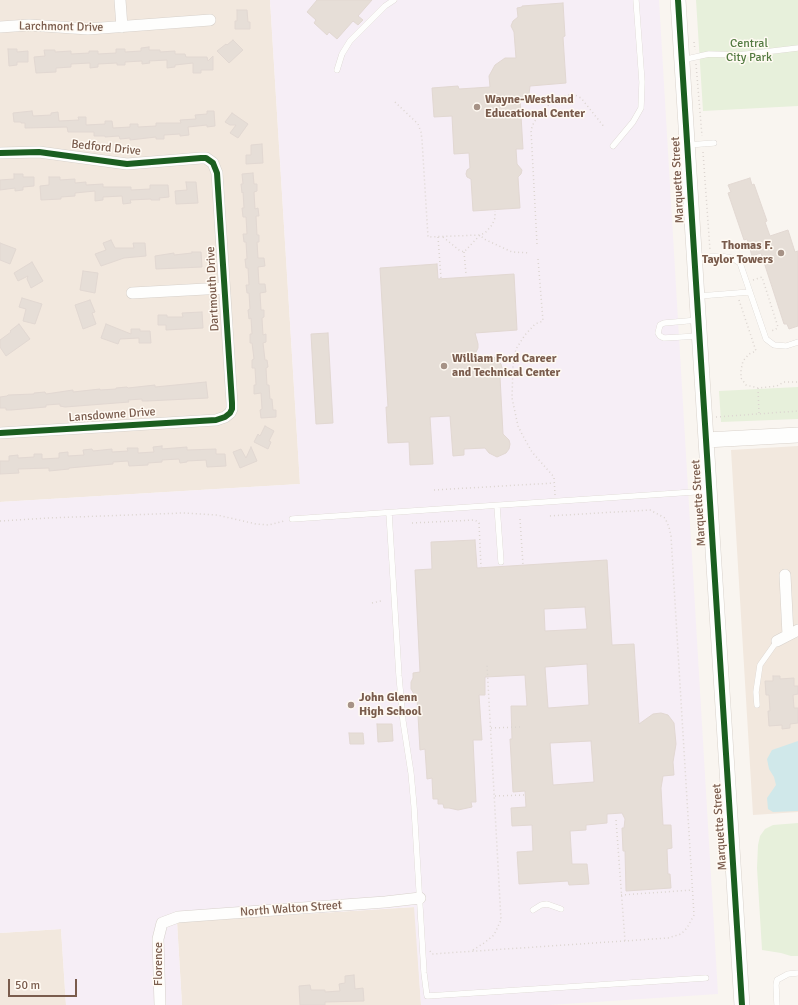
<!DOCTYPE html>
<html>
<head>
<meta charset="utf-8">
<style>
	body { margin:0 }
	#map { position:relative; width:798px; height:1005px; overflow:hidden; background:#f9f5f0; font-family:Signika,sans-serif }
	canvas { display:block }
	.scale { position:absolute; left:8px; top:979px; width:69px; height:18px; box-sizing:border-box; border:2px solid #7a5c4d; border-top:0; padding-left:5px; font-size:12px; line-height:14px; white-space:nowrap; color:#7a5c4d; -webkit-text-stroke:3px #fffaf3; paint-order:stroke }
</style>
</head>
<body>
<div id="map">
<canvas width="798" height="1005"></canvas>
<div class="scale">50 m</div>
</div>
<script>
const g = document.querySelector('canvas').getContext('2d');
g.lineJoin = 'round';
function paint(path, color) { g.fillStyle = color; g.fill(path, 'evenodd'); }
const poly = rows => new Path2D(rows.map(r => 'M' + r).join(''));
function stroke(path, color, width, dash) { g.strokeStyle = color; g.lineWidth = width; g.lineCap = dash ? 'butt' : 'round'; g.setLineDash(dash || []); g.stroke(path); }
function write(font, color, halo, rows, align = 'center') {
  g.font = font + ' Signika,sans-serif'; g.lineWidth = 3; g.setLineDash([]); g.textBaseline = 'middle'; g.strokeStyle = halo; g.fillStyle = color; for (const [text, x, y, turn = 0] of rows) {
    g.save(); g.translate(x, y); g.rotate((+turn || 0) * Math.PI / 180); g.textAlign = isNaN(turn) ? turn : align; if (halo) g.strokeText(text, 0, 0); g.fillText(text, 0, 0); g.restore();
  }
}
paint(poly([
	[0,0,270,0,300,484,0,502],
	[798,446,798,812,753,815,731,450],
	[415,907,421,1005,182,1005,177,922],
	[61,929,66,1005,0,1005,0,933]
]), '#f2e8de');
paint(poly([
	[270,0,659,0,718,994,549,1005,421,1005,414,907,177,922,182,1005,66,1005,61,929,0,933,0,502,300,484]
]), '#f6eef6');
paint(poly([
	[696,0,798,0,798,106,703,111],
	[798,387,798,419,721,422,719,391],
	[798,823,798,956,791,956,781,953,762,950,757,868,758,845,760,836,765,829,773,825]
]), '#e7f0db');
paint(poly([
	[798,741,798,811,773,812,768,809,767,798,776,785,774,777,769,769,767,759,772,750]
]), '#d0e8ea');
const building = poly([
	[317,0,372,0,358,16,363,20,358,25,353,21,337,39,329,32,327,35,314,23,316,20,307,12,317,0],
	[563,3,565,36,563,37,566,83,530,86,529,94,520,99,523,149,516,149,517,164,522,170,521,174,518,177,520,208,473,211,471,179,467,177,466,174,467,170,470,168,469,153,454,154,452,116,434,117,432,88,458,86,459,89,490,87,489,76,495,65,505,58,516,58,514,32,511,26,513,21,518,17,517,8,522,7,522,6,563,3],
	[237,10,247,10,248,22,250,22,250,29,235,29,235,21,237,21,237,10],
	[233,40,243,50,229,63,217,51,226,44,227,45,233,40],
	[149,47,149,50,160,50,160,52,175,51,175,54,185,54,186,57,207,57,208,61,213,56,213,70,201,70,201,73,193,73,193,63,175,65,175,67,167,68,167,60,149,61,150,63,142,64,142,61,125,62,125,65,117,65,117,63,98,64,98,67,90,68,90,63,71,64,71,67,56,68,56,72,36,73,34,57,45,56,44,50,55,50,55,52,71,51,71,54,89,53,89,51,98,51,98,54,116,53,116,49,125,49,125,52,141,51,141,48,149,47],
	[8,49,17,49,17,52,28,51,28,62,17,62,17,65,9,66,8,49],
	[32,111,33,116,51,115,51,113,58,112,59,121,79,120,78,117,86,117,86,125,105,124,105,121,112,121,113,128,130,127,130,124,138,124,138,127,156,126,156,123,181,123,180,120,196,119,195,115,207,114,207,111,214,111,215,126,207,127,207,125,188,127,189,135,180,136,180,134,164,135,164,139,156,139,156,137,130,140,130,138,120,139,119,136,105,137,105,136,94,136,94,132,68,132,67,127,25,128,25,123,21,123,21,122,14,122,13,113,32,111],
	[232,113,248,124,238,138,230,133,236,125,230,125,225,122,232,113],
	[262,144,263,163,246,164,246,155,251,155,251,145,262,144],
	[253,173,254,184,257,184,257,191,254,192,255,209,258,208,259,216,256,216,257,235,259,235,259,242,257,242,258,258,264,258,265,266,258,267,259,284,265,284,266,292,260,293,261,310,264,310,264,317,262,318,263,335,266,334,266,342,263,343,265,360,267,360,268,367,266,368,267,385,269,385,270,399,272,399,273,410,276,410,276,417,261,418,260,410,262,409,261,393,254,394,254,385,256,385,255,368,252,368,252,360,254,359,252,343,250,343,250,334,252,334,251,318,249,319,248,310,250,309,249,293,247,293,246,285,249,285,248,268,246,268,245,259,247,259,246,242,244,242,243,234,247,234,246,217,243,217,242,208,244,208,243,192,242,193,241,184,243,184,242,174,253,173],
	[14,174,23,174,23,177,34,177,34,186,23,187,23,190,15,191,15,188,0,190,0,180,14,179,14,174],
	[49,177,60,177,60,180,75,179,75,183,86,182,86,185,103,184,103,187,131,187,131,190,150,189,150,185,168,185,169,197,159,198,160,200,151,200,151,199,130,200,131,203,123,204,122,196,103,197,103,200,95,201,95,191,75,193,75,196,61,197,61,199,41,200,40,186,49,185,49,177],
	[750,178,752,185,754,184,761,204,767,221,765,222,770,236,788,230,795,252,798,251,798,326,789,329,787,324,784,324,761,253,752,256,747,239,744,240,728,193,731,192,728,185,750,178],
	[186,182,196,182,198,203,176,204,175,191,187,190,186,182],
	[111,240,115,248,134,248,133,243,145,243,146,256,124,258,101,266,95,254,106,250,103,243,111,240],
	[0,243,16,249,10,264,0,260,0,243],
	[192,252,201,252,202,267,156,269,155,256,174,253,174,255,192,253,192,252],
	[32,262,43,281,31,288,27,279,28,276,18,281,14,273,32,262],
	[437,264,438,279,514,274,517,330,475,333,478,344,478,348,471,362,489,357,494,357,501,364,502,368,500,377,503,434,509,440,510,444,509,449,506,453,497,457,489,453,485,448,464,449,464,455,453,456,450,416,430,417,433,464,410,465,409,442,388,443,386,407,388,407,380,268,437,264],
	[83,271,98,273,95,293,80,290,83,271],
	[22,298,42,304,35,324,23,321,26,309,19,307,22,298],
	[90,300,95,312,92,313,96,324,83,329,75,305,90,300],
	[202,312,203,328,166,330,166,325,158,325,158,315,167,315,167,317,183,317,182,313,202,312],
	[19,324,30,339,6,356,0,347,0,340,11,332,10,331,19,324],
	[106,324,131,334,131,329,140,329,140,331,150,331,151,343,139,343,139,338,120,339,118,344,101,338,106,324],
	[328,333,333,423,316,424,311,334,328,333],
	[206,382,208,398,147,401,142,401,142,399,128,400,129,402,65,407,60,406,60,404,46,405,46,407,11,410,6,410,6,408,0,408,0,397,7,396,8,395,34,394,34,393,45,392,46,394,73,390,73,392,100,389,100,390,116,389,116,388,127,387,128,388,155,385,155,387,206,382],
	[265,426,274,431,269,441,271,442,268,449,254,442,258,434,260,436,265,426],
	[162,446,162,449,187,447,187,450,216,449,216,454,225,454,226,466,207,467,206,460,187,461,187,462,180,463,179,459,162,460,162,462,148,463,148,465,129,466,128,461,113,462,113,464,69,468,69,469,49,471,49,468,18,469,19,473,0,474,0,461,9,461,9,456,18,455,18,458,34,457,34,454,42,454,42,459,59,458,59,453,68,452,68,456,84,455,83,450,92,449,93,451,112,449,112,452,128,451,127,448,138,448,138,453,154,452,153,447,162,446],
	[251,447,257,461,240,468,233,452,241,449,246,458,251,447],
	[475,540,477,568,607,560,612,645,634,644,639,724,653,714,661,713,668,715,674,723,676,744,673,762,674,775,663,776,661,788,663,825,671,825,672,848,667,849,668,874,670,874,671,888,626,891,625,851,623,851,622,828,624,828,625,819,622,813,607,814,607,823,586,825,586,830,570,831,572,864,587,864,589,884,569,885,568,881,519,884,517,852,533,851,532,825,512,826,511,808,526,807,525,791,513,792,510,739,512,739,511,706,527,706,525,675,485,677,485,695,479,695,482,740,473,740,476,802,471,802,472,807,458,810,449,808,444,808,443,804,438,804,438,799,433,799,432,778,427,779,425,749,420,750,417,698,414,699,414,694,411,689,411,682,413,678,413,673,420,672,415,570,432,569,431,542,475,540],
	[585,607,587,629,545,631,544,609,585,607],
	[587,664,589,705,548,708,545,667,587,664],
	[591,741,594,782,553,785,550,743,591,741],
	[773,676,780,676,780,679,794,678,794,686,798,686,798,694,793,695,794,708,798,708,798,723,790,724,790,728,782,729,782,725,769,726,768,711,770,711,769,695,766,695,765,681,773,681,773,676],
	[377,724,392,724,393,741,378,742,377,724],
	[349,733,363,733,364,744,350,744,349,733],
	[354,975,355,989,363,988,364,1001,325,1002,325,1005,300,1005,299,986,310,985,311,990,325,990,325,992,340,991,339,984,345,983,345,976,354,975]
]);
paint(building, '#e6ded7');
stroke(building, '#e2d8d2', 1);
const lane = poly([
	[682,60,709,54,739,55,798,48],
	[337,70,342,54,350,41,385,6,394,0],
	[688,145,714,143],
	[613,146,633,122,641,108,642,82,636,0],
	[696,258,720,256,732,258,740,263,766,339,774,345,786,346,798,342],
	[699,296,750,292],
	[698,320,664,323,660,325,658,333,660,336,664,338,699,336],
	[497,506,501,562],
	[389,513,399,676,403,721,411,773,414,806,424,973,427,996,706,978],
	[292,519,709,491],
	[757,705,756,692,760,665,777,641],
	[533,910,541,905,547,904,561,909],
	[777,1005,776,985,777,980,788,974,798,973]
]);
const street = poly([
	[120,0,122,27],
	[0,27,29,25,88,29,210,20],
	[0,153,39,152,127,164,201,158,206,158,213,163,217,173,232,403,232,409,230,413,225,417,216,420,0,433],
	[132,293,224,288],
	[785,575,788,635],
	[777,641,798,630],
	[160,1005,158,939,162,923,178,917,385,902,420,898]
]);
const secondary = poly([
	[678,0,742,1005],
	[706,440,798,435]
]);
stroke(lane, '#d7d1cb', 6);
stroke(street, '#d7d1cb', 12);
stroke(secondary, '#d9d2cb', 16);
stroke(poly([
	[694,42,695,50],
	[696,64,702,136],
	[395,102,418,124,421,132,422,140,428,237,480,235,485,233,492,225,495,218,495,211],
	[703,152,710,250],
	[438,237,441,278],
	[443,237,459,250,464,252,480,235,484,239,512,252,530,253],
	[537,244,531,130,534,122,551,102,559,97,573,94,581,98,605,128],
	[464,252,466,274],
	[538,259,543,321,535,324,525,335,516,349,513,366,512,398,518,426,523,436,532,452,554,477,555,495],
	[753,280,762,277,778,327,775,330,770,331],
	[739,300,756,351,749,354,743,361,741,370,741,378,746,385,758,388,777,386,784,382,798,382],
	[758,388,759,414],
	[716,417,798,411],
	[434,490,554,483],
	[520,519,523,565],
	[0,521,48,518,183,513,217,515,256,524,269,525,284,521],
	[412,523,475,520,479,523,481,567],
	[372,603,381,601],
	[491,728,521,727],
	[495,796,525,795],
	[616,820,625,941],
	[621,895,693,890],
	[473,950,484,943,494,935,501,920,487,665],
	[430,951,432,954,668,938,681,934,687,928,694,915,671,536,669,527,665,518,650,510,548,516]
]), '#dcd5d0', 1.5, [1, 3]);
stroke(lane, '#fefefd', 5.5);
stroke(street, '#fefefd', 11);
stroke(secondary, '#fefefd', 15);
stroke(poly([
	[678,0,742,1005],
	[0,153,39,152,127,164,201,158,206,158,213,163,217,173,232,403,232,409,230,413,225,417,216,420,0,433]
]), '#1b5e20', 6);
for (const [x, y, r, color] of [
	[477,107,4,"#a69286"],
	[781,253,4,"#a69286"],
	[444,366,4,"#a69286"],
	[351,705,4,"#a69286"]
]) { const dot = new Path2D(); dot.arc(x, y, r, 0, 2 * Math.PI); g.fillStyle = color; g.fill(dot); stroke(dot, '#fffaf3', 1.5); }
write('12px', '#7a5c4d', '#fffaf3', [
	["Larchmont Drive",61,27,1],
	["Bedford Drive",106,148,6],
	["Marquette Street",678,180,-93],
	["Dartmouth Drive",213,289,-93],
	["Lansdowne Drive",112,415,-4],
	["Marquette Street",699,503,-94],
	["Marquette Street",720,827,-94],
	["North Walton Street",291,909,-4],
	["Florence",159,964,-90]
]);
write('12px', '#537a41', '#fffaf3', [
	["Central",749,44],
	["City Park",749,58]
]);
write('bold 12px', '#7a5c4d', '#fffaf3', [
	["Wayne-Westland",485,100],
	["Educational Center",485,114],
	["Thomas F.",773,246,"right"],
	["Taylor Towers",773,260,"right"],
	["William Ford Career",452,359],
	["and Technical Center",452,373],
	["John Glenn",359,698],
	["High School",359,712]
], 'left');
</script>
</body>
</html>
